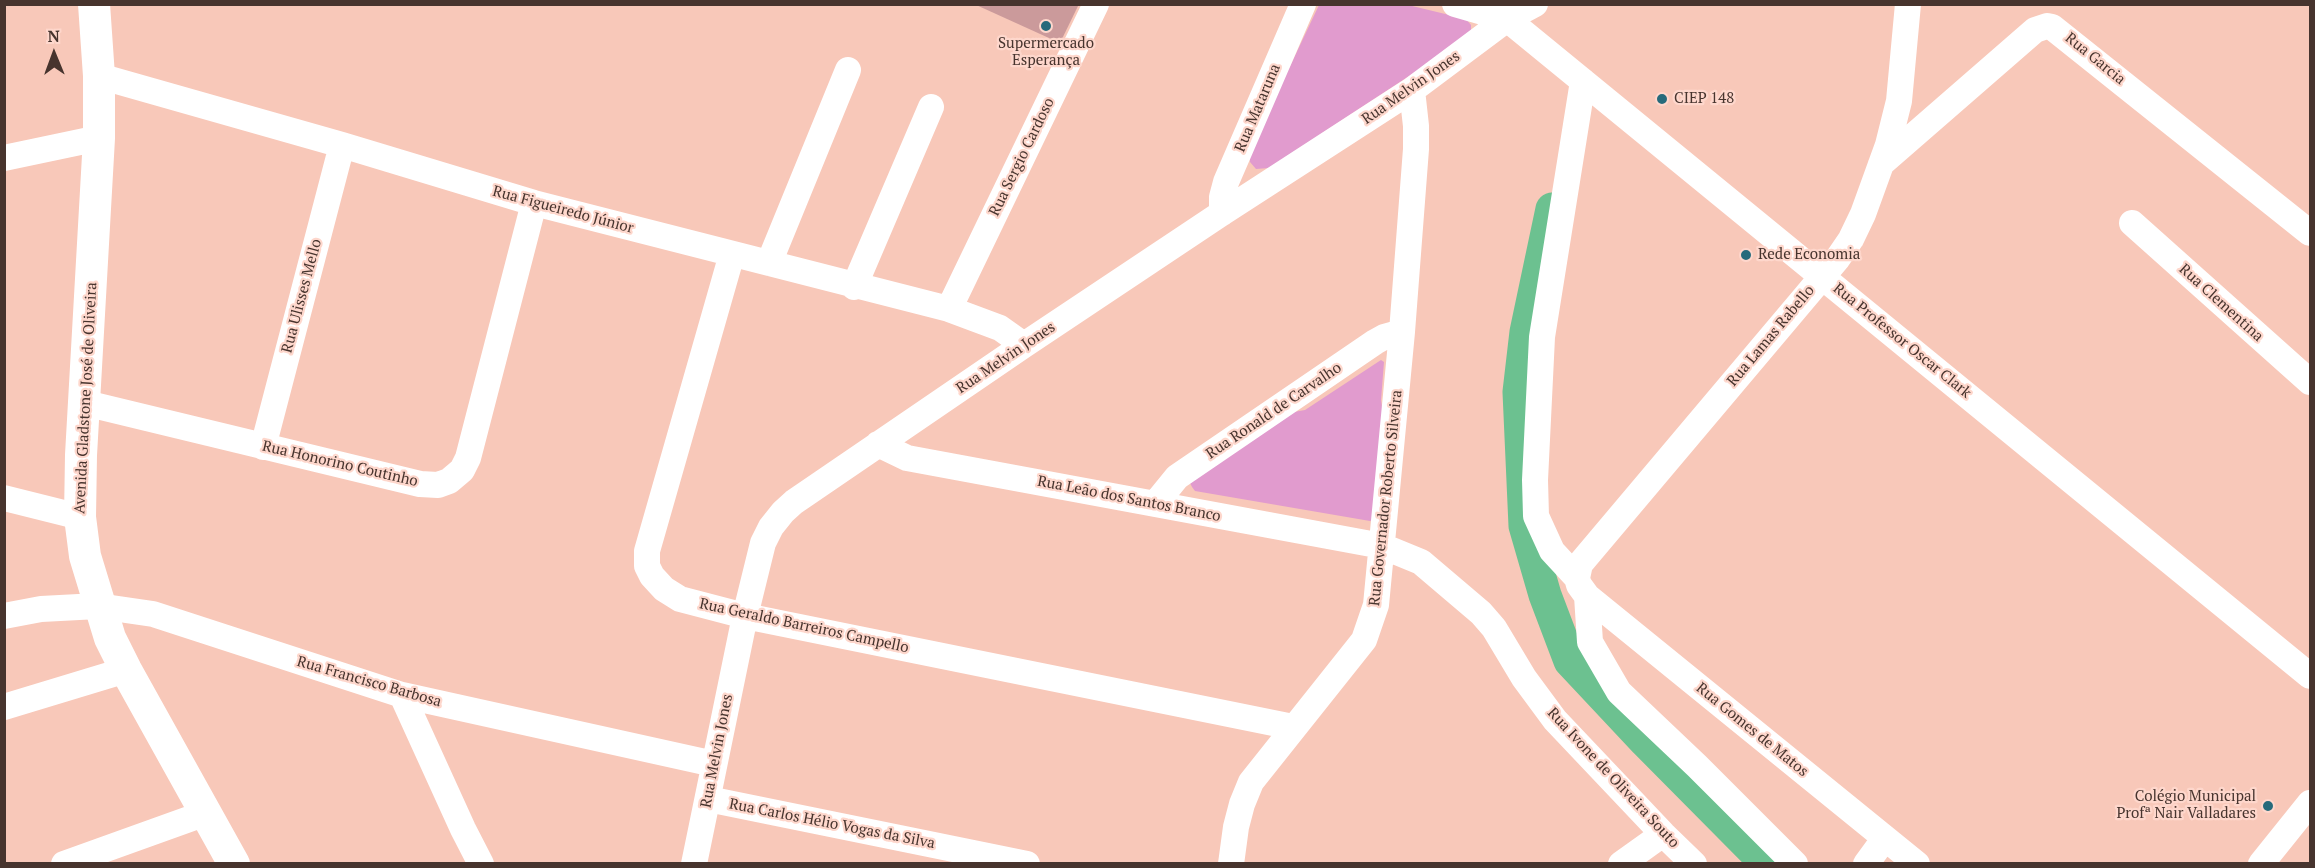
<!DOCTYPE html>
<html>
<head>
<meta charset="utf-8">
<style>
	body { margin:0 }
	#map { position:relative; width:2315px; height:868px; overflow:hidden; background:#f8c8b9; font-family:"PT Serif",serif }
	canvas { display:block }
	.frame { position:absolute; inset:0; border:6px solid #47342e; pointer-events:none }
	.north { position:absolute; left:24px; top:24px; width:60px; height:60px; -webkit-text-stroke:4px #fed7cc; paint-order:stroke; rotate:359deg; font-size:16px; font-weight:700; line-height:24px; text-align:center; color:#47342e }
	.north::after { content:''; display:block; margin:auto; width:21px; height:27px; background:#47342e; clip-path:polygon(50% 0,100% 100%,50% 72%,0 100%) }
</style>
</head>
<body>
<div id="map">
<canvas width="2315" height="868"></canvas>
<div class="frame"></div>
<div class="north">N</div>
</div>
<script>
const g = document.querySelector('canvas').getContext('2d');
g.lineJoin = 'round';
function paint(path, color) { g.fillStyle = color; g.fill(path, 'evenodd'); }
const poly = rows => new Path2D(rows.map(r => 'M' + r).join(''));
function stroke(path, color, width, dash) { g.strokeStyle = color; g.lineWidth = width; g.lineCap = dash ? 'butt' : 'round'; g.setLineDash(dash || []); g.stroke(path); }
function write(font, color, halo, rows, align = 'center') {
  g.font = font + ' "PT Serif",serif'; g.lineWidth = 4.5; g.setLineDash([]); g.textBaseline = 'middle'; g.strokeStyle = halo; g.fillStyle = color; for (const [text, x, y, turn = 0] of rows) {
    g.save(); g.translate(x, y); g.rotate((+turn || 0) * Math.PI / 180); g.textAlign = isNaN(turn) ? turn : align; if (halo) g.strokeText(text, 0, 0); g.fillText(text, 0, 0); g.restore();
  }
}
paint(poly([
	[1319,5,1408,5,1466,19,1471,25,1471,32,1470,36,1269,168,1256,169,1250,162,1249,153],
	[1381,360,1384,362,1381,400,1383,414,1375,519,1370,521,1195,491,1192,487,1190,483,1288,413,1305,410]
]), '#e19bce');
stroke(poly([
	[1552,209,1526,332,1519,392,1525,526,1545,595,1570,661,1645,741,1767,864]
]), '#6cc190', 33);
paint(poly([
	[974,4,1079,4,1060,43]
]), '#cb9a9b');
stroke(poly([
	[1455,4,1507,19,2310,676],
	[1908,4,1899,101,1888,145,1863,214,1851,239,1838,258,1580,564,1577,578,1579,585,1587,596,1917,864],
	[99,76,342,145,534,203,949,309,1000,328,1024,345],
	[4,158,99,138],
	[1881,164,2035,30,2047,26,2052,27,2310,233],
	[1222,213,1222,197,1226,182,1303,4],
	[2132,223,2310,382],
	[732,254,647,551,647,566,652,576,664,589,680,599,745,616,1293,727],
	[769,263,848,70],
	[854,287,931,107],
	[949,309,1096,4],
	[85,403,420,484,438,485,449,481,462,470,468,458,534,203],
	[878,444,907,458,1382,546,1421,562,1481,613,1494,628,1524,678,1555,720,1663,834,1694,864],
	[263,447,342,145],
	[4,498,80,517],
	[1155,504,1177,477,1375,342,1384,337,1402,332],
	[1577,578,1552,551,1536,516,1535,480,1542,337,1583,81],
	[1587,596,1590,642,1619,692,1697,766,1795,864],
	[4,616,41,609,98,606,153,614,402,695,714,764],
	[402,695,463,829,481,864],
	[4,707,126,670],
	[708,799,1027,864],
	[64,864,206,813],
	[694,864,745,616,763,543,771,527,783,512,794,502,1024,345,1222,213,1412,90,1507,19,1535,4],
	[1231,864,1236,827,1242,804,1251,782,1364,640,1376,605,1402,332,1416,149,1416,126,1412,90],
	[1621,864,1663,834],
	[1866,864,1885,838],
	[2261,864,2310,803]
]), '#fff', 26);
stroke(poly([
	[94,4,99,76,99,138,81,455,80,517,85,556,110,638,126,670,234,864]
]), '#fff', 32);
for (const [x, y, r, color] of [
	[1046,26,6,"#266a7b"],
	[1662,99,6,"#266a7b"],
	[1746,255,6,"#266a7b"],
	[2268,806,6,"#266a7b"]
]) { const dot = new Path2D(); dot.arc(x, y, r, 0, 2 * Math.PI); g.fillStyle = color; g.fill(dot); stroke(dot, '#fed7cc', 2); }
write('15px', '#47342e', '#fed7cc', [
	["Supermercado",1046,44,"center"],
	["Esperança",1046,61,"center"],
	["CIEP 148",1674,99],
	["Rede Economia",1758,255],
	["Colégio Municipal",2256,797,"right"],
	["Profª Nair Valladares",2256,814,"right"]
], 'left');
write('15px', '#47342e', '#fed7cc', [
	["Rua Garcia",2095,59,39],
	["Rua Melvin Jones",1411,88,-35],
	["Rua Mataruna",1258,108,-67],
	["Rua Sergio Cardoso",1022,157,-64],
	["Rua Figueiredo Júnior",563,210,15],
	["Rua Ulisses Mello",302,296,-75],
	["Rua Clementina",2221,303,42],
	["Rua Lamas Rabello",1771,336,-50],
	["Rua Professor Oscar Clark",1902,341,39],
	["Rua Melvin Jones",1006,358,-34],
	["Avenida Gladstone José de Oliveira",86,398,-87],
	["Rua Ronald de Carvalho",1274,411,-34],
	["Rua Honorino Coutinho",340,464,13],
	["Rua Governador Roberto Silveira",1386,498,-84],
	["Rua Leão dos Santos Branco",1129,499,11],
	["Rua Geraldo Barreiros Campello",804,626,12],
	["Rua Francisco Barbosa",369,682,16],
	["Rua Gomes de Matos",1752,730,39],
	["Rua Melvin Jones",717,751,-79],
	["Rua Ivone de Oliveira Souto",1613,778,47],
	["Rua Carlos Hélio Vogas da Silva",832,824,11]
]);
</script>
</body>
</html>
